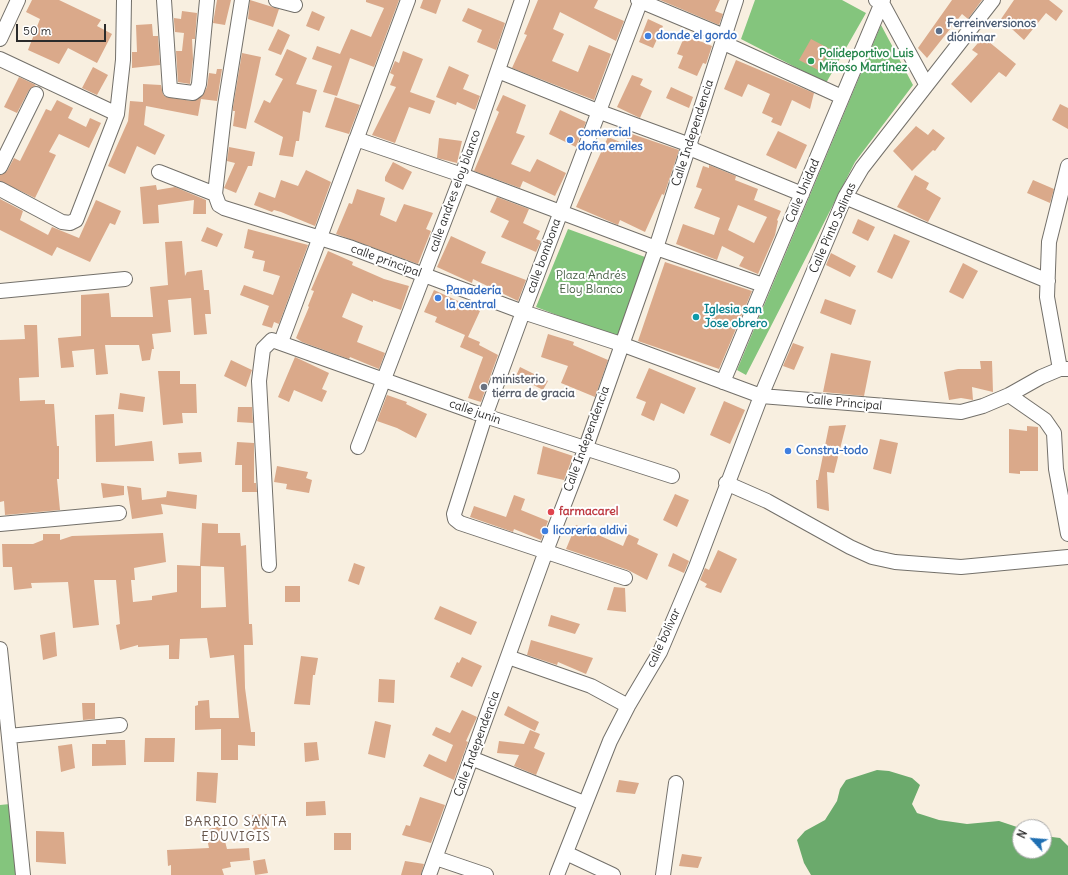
<!DOCTYPE html>
<html>
<head>
<meta charset="utf-8">
<style>
	body { margin:0 }
	#map { position:relative; width:1068px; height:875px; overflow:hidden; background:#f8efe0; font-family:Delius,sans-serif }
	canvas { display:block }
	.north { position:absolute; left:1012px; top:819px; width:40px; height:40px; box-sizing:border-box; background:#fff; border:1px solid #aaa; border-radius:50%; rotate:296deg; font-size:11px; font-weight:700; line-height:16px; text-align:center; color:#2b2b2b }
	.north::after { content:''; display:block; margin:auto; width:14px; height:18px; background:#1f6fb2; clip-path:polygon(50% 0,100% 100%,50% 72%,0 100%) }
	.scale { position:absolute; left:16px; top:24px; width:90px; height:18px; box-sizing:border-box; border:2px solid #2b2b2b; border-top:0; padding-left:5px; font-size:12px; line-height:14px; white-space:nowrap; color:#2b2b2b; -webkit-text-stroke:3px #fff; paint-order:stroke }
</style>
</head>
<body>
<div id="map">
<canvas width="1068" height="875"></canvas>
<div class="north">N</div>
<div class="scale">50 m</div>
</div>
<script>
const g = document.querySelector('canvas').getContext('2d');
g.lineJoin = 'round';
function paint(path, color) { g.fillStyle = color; g.fill(path, 'evenodd'); }
const poly = rows => new Path2D(rows.map(r => 'M' + r).join(''));
function stroke(path, color, width, dash) { g.strokeStyle = color; g.lineWidth = width; g.lineCap = dash ? 'butt' : 'round'; g.setLineDash(dash || []); g.stroke(path); }
function write(font, color, halo, rows, align = 'center') {
  g.font = font + ' Delius,sans-serif'; g.lineWidth = 4; g.setLineDash([]); g.textBaseline = 'middle'; g.strokeStyle = halo; g.fillStyle = color; for (const [text, x, y, turn = 0] of rows) {
    g.save(); g.translate(x, y); g.rotate((+turn || 0) * Math.PI / 180); g.textAlign = isNaN(turn) ? turn : align; if (halo) g.strokeText(text, 0, 0); g.fillText(text, 0, 0); g.restore();
  }
}
paint(poly([
	[755,0,842,0,866,13,826,83,741,39],
	[881,25,913,85,855,162,746,375,737,370],
	[568,229,645,257,617,338,536,307],
	[10,804,16,875,0,875,0,805]
]), '#84c57d');
paint(poly([
	[877,770,889,771,912,778,920,785,912,804,917,813,939,820,967,824,999,821,1020,828,1020,851,1044,851,1044,836,1060,838,1068,846,1068,875,811,875,804,863,797,840,805,831,825,820,837,801,840,789,846,780]
]), '#6baa6c');
paint(poly([
	[32,0,59,0,101,20,97,26,112,34,97,63,68,48,59,64,28,50,40,19,26,12],
	[217,0,231,0,225,25,213,23],
	[250,0,279,9,273,27,248,19],
	[366,0,399,0,374,67,350,58,337,96,323,92,332,66,312,59,317,46,340,54,351,29,371,37,384,8,366,2],
	[423,0,441,0,436,14,420,8],
	[538,0,598,0,594,8,624,21,616,41,560,12,553,29,564,34,552,61,578,72,589,45,611,54,594,100,512,68,527,35,524,34],
	[660,0,720,0,715,11,723,14,719,25],
	[952,0,982,0,968,19,962,14,927,58,918,48],
	[1014,0,1049,0,1063,11,1056,21,1046,13,1024,40,1001,19],
	[468,8,505,23,496,50,477,42,482,30,462,21],
	[182,11,197,13,195,39,192,39,193,59,190,84,178,82,176,51,182,51,184,33,175,32,174,21,174,18,181,19],
	[312,11,325,17,319,31,306,26],
	[648,19,663,26,653,48,639,42],
	[152,24,153,36,158,36,160,65,132,68,132,52,137,52,136,25],
	[278,29,290,35,281,55,268,50],
	[685,35,712,46,706,64,703,63,697,76,678,68,683,56,677,54],
	[983,37,1016,64,1006,77,999,72,971,103,951,84,978,54,972,50],
	[811,39,830,49,818,70,799,60],
	[287,49,307,58,296,84,317,90,310,113,303,111,299,141,296,141,293,157,279,155,283,137,254,122,264,100,270,103,283,79,275,75],
	[403,51,423,59,410,92,435,101,430,114,409,107,395,143,372,135,396,87,390,85,394,75,390,73,395,61,399,63],
	[242,53,261,57,246,129,233,126,235,111,233,111,233,107],
	[736,60,814,93,810,109,792,100,781,126,771,122,773,118,762,113,770,94,748,84,742,97,724,89],
	[449,66,469,75,463,89,480,96,475,110,457,102,456,105,436,97],
	[93,67,108,75,97,95,82,88],
	[217,69,222,69,217,101,201,99,198,116,146,106,144,125,165,135,155,155,137,146,125,174,108,166,128,121,130,101,143,102,143,84,161,85,163,94,166,97,192,101,202,96,207,87,209,73,216,74],
	[632,75,643,79,640,85,652,91,640,118,617,107],
	[19,77,36,85,29,90,17,113,4,107],
	[671,87,693,97,689,108,666,98],
	[503,95,526,105,516,133,525,136,511,164,530,172,537,159,566,173,555,196,523,181,520,188,474,171,499,112,496,110],
	[335,97,360,105,349,134,325,127],
	[57,100,73,108,68,118,86,127,90,118,101,123,89,148,59,134,49,152,56,155,35,198,0,181,0,175,7,171,14,158,20,161,46,109,51,111],
	[1060,104,1068,108,1068,129,1052,120],
	[560,110,586,122,576,147,549,134],
	[916,126,928,135,933,129,945,138,935,151,933,150,912,171,893,151],
	[778,131,807,145,796,169,766,155],
	[629,133,679,150,664,195,662,194,645,232,620,220,618,225,576,207,608,137,625,144],
	[439,138,462,141,457,163,437,158],
	[229,147,255,152,252,166,248,166,236,193,224,188,235,163,227,161],
	[393,162,412,172,403,190,385,181,385,177],
	[709,165,736,176,735,180,758,189,754,200,781,211,777,220,778,221,775,235,758,274,739,266,744,257,722,246,717,260,676,244,683,224,714,235,720,218,694,208,702,189,696,187,703,166,709,168],
	[738,205,767,217,754,243,728,230],
	[306,170,331,182,315,226,281,212,274,210,272,212,254,205,259,192,275,198,281,180,298,186],
	[915,175,929,183,926,189,941,198,928,222,897,207],
	[1033,180,1054,189,1050,203,1027,193],
	[156,185,157,190,175,187,206,200,206,214,193,214,194,200,158,205,159,223,143,224,140,187],
	[357,189,385,198,380,215,396,222,404,204,433,213,426,229,431,231,418,264,336,234,349,203,352,204],
	[497,197,529,209,523,223,540,231,536,239,541,241,536,252,501,237,509,221,490,212],
	[0,199,23,211,20,220,48,235,52,227,79,238,96,200,121,211,115,225,110,223,90,262,57,247,52,256,0,230],
	[858,219,875,227,868,241,852,233],
	[207,227,223,234,217,247,201,241],
	[248,229,308,245,279,324,274,322,272,328,262,325,269,306,240,295,244,285,273,295,280,276,263,271,265,261,252,258,254,251,244,248],
	[894,234,910,241,892,279,877,272],
	[451,236,486,252,481,263,526,280,518,301,473,279,472,283,437,267],
	[182,241,185,276,187,272,202,270,204,290,209,290,211,314,205,314,207,334,194,335,191,298,168,300,171,332,152,334,154,349,152,349,150,360,142,361,139,345,105,345,108,374,96,375,94,349,72,351,74,367,61,368,58,338,81,336,81,295,109,293,111,317,153,317,150,287,168,285,165,242],
	[328,251,353,262,352,265,384,279,409,286,401,310,373,300,373,302,352,293,342,317,363,326,357,342,385,353,379,369,350,357,349,359,302,342,296,338,309,307,308,306,314,291,311,290],
	[831,253,856,266,850,277,826,265],
	[665,262,752,291,719,369,638,341],
	[963,263,978,271,963,299,949,292],
	[434,290,480,311,468,337,480,342,479,345,498,355,481,402,468,398,483,357,460,347,465,335,435,322,437,317,424,312],
	[825,299,856,310,851,325,820,313],
	[24,325,37,325,39,377,19,378,20,401,45,400,45,404,54,404,57,446,59,446,59,479,57,479,60,510,5,515,4,501,0,502,0,340,25,339],
	[548,334,574,342,573,345,608,360,595,397,561,383,568,366,541,357],
	[793,343,804,347,794,370,783,366],
	[831,353,871,361,864,396,823,392],
	[295,357,329,373,322,389,327,391,322,402,294,390,289,402,278,397],
	[231,360,252,370,246,387,224,376],
	[980,361,992,361,993,392,972,387,973,400,961,398,949,400,944,372,958,369,981,369],
	[520,367,548,381,543,390,516,376],
	[649,368,696,388,684,414,661,403,654,421,641,415,646,402,636,398],
	[158,371,180,371,180,384,196,384,197,413,182,413,183,423,163,425],
	[120,393,145,397,143,412,118,409],
	[387,395,407,402,406,404,427,414,416,438,397,428,377,421],
	[724,401,745,410,730,444,710,435],
	[238,407,252,407,253,423,237,422],
	[114,414,115,446,152,441,154,461,96,462,95,415],
	[846,425,834,473,827,472,829,511,817,508,816,480,818,480,829,426],
	[1027,426,1038,427,1038,471,1020,471,1020,474,1009,473,1009,429,1027,431],
	[880,439,898,443,891,474,873,469],
	[237,442,254,443,254,483,256,483,257,492,242,492,242,465,235,465],
	[543,446,573,456,564,480,537,474],
	[201,452,202,462,179,464,178,453],
	[277,466,308,472,306,478,312,480,309,493,286,489,287,484,274,482],
	[101,483,124,486,124,495,103,498],
	[127,486,141,488,142,500,166,497,167,491,197,495,196,509,161,504,163,514,132,519],
	[675,494,689,500,677,527,663,520],
	[514,495,525,499,521,510,548,521,541,540,514,529,513,532,470,517,474,506,506,517],
	[202,523,218,524,218,533,240,533,241,546,246,545,249,624,252,624,253,645,244,645,245,688,251,732,255,732,255,746,238,745,238,760,221,760,221,729,195,730,195,706,198,705,198,701,209,700,210,718,239,718,234,655,210,658,207,638,180,639,179,659,169,659,169,645,138,647,138,645,120,650,116,625,120,624,116,580,94,580,99,625,73,628,68,582,31,583,32,588,14,590,12,567,3,567,2,544,33,544,43,540,43,534,60,534,60,540,72,536,163,533,166,562,134,568,135,580,131,580,133,602,152,600,152,596,177,592,177,565,200,566],
	[201,566,224,567,226,607,201,608],
	[576,525,623,546,628,534,639,539,637,544,658,554,647,580,628,570,566,549],
	[718,550,737,559,721,593,705,587,707,584,700,580,705,568,709,570],
	[673,553,689,561,684,573,668,566],
	[354,563,365,567,359,585,348,581],
	[285,586,300,586,300,602,285,602],
	[614,587,625,588,626,612,607,610],
	[440,606,477,622,471,635,434,619],
	[551,615,580,624,575,634,548,626],
	[55,632,57,656,43,660,40,635],
	[531,640,593,658,586,674,558,662,557,665,527,655],
	[301,656,318,658,315,675,313,675,310,705,294,704],
	[462,657,482,666,472,687,450,677,457,662,459,663],
	[379,679,395,680,394,703,378,702],
	[82,703,95,703,95,719,83,720],
	[508,706,539,722,535,731,504,715],
	[462,710,477,717,466,741,468,742,454,780,423,766,429,754,446,762,453,745,432,735,436,727,450,733],
	[375,721,391,725,385,758,368,754],
	[530,730,540,734,534,748,545,753,536,775,514,766,519,755,497,753,499,741,524,744],
	[145,738,175,738,174,762,144,762],
	[106,740,125,740,126,765,92,766,92,744,106,744],
	[317,742,319,760,305,762,304,743],
	[72,744,75,768,61,772,58,746],
	[197,772,218,773,216,803,196,801],
	[619,780,639,783,635,794,616,792],
	[420,797,445,805,431,843,402,835,406,825,410,826],
	[325,801,326,815,306,816,306,802],
	[267,814,267,830,253,831,252,815],
	[221,826,227,849,249,848,250,860,230,862,231,867,222,869,224,875,171,875,171,865,168,866,167,850,209,848,205,830],
	[36,831,64,832,66,864,36,862],
	[334,833,351,833,351,850,334,850],
	[682,854,702,857,698,868,679,866],
	[265,859,268,873,255,875,253,861],
	[405,861,424,864,421,875,401,875]
]), '#daa98a');
const minor = poly([
	[164,0,170,90,193,93,197,90,199,84,207,0],
	[276,0,295,5],
	[638,0,724,36,728,45,842,97],
	[876,0,882,3,926,84],
	[0,39,18,0],
	[0,59,117,114],
	[498,71,600,112,690,145,694,150,802,194],
	[356,139,462,175,656,248,763,285],
	[0,167,36,94],
	[159,172,215,194,219,205,224,208,352,248,523,312,621,344,761,396,961,412,983,406,1009,395,1041,377,1060,369,1068,369],
	[0,189,62,222,70,223,76,220,117,114,123,60,124,0],
	[215,194,225,106,242,0],
	[845,197,1048,281],
	[0,291,125,279],
	[281,342,408,0],
	[1060,369,1047,297,1049,242,1068,166],
	[723,382,883,0],
	[1009,395,1045,420,1054,433,1056,469,1068,534],
	[358,447,462,175,522,0],
	[726,483,767,501,850,547,872,557,895,562,961,567,1068,557],
	[0,524,119,513],
	[269,565,259,381,263,349,272,340,485,416,672,476],
	[625,578,460,523,455,519,454,514,485,416,523,312,641,0],
	[0,649,23,875],
	[508,657,591,686,628,706],
	[9,736,120,725],
	[471,758,584,803],
	[566,853,613,875],
	[436,858,486,875],
	[429,875,546,551,585,450,656,248,736,0],
	[557,875,610,741,628,706,660,652,696,567,761,396,845,197,862,168,993,0],
	[663,875,676,783]
]);
stroke(minor, '#73706a', 16);
stroke(minor, '#fff', 14);
for (const [x, y, r, color] of [
	[939,31,4,"#5c6f8a"],
	[648,36,4,"#3f7fe0"],
	[811,61,4,"#2e9e5b"],
	[570,140,4,"#3f7fe0"],
	[438,298,4,"#3f7fe0"],
	[696,317,4,"#0f9aa8"],
	[484,387,4,"#6b7280"],
	[788,451,4,"#3f7fe0"],
	[551,512,4,"#e0444e"],
	[545,531,4,"#3f7fe0"]
]) { const dot = new Path2D(); dot.arc(x, y, r, 0, 2 * Math.PI); g.fillStyle = color; g.fill(dot); stroke(dot, '#fff', 1.5); }
write('bold 12px', '#4e5e75', '#fff', [
	["Ferreinversionos",947,24],
	["dionimar",947,38]
], 'left');
write('bold 12px', '#366cbe', '#fff', [
	["donde el gordo",656,36],
	["comercial",578,133],
	["doña emiles",578,147],
	["Panadería",446,291],
	["la central",446,305],
	["Constru-todo",796,451],
	["licorería aldivi",553,531]
], 'left');
write('bold 12px', '#27864d', '#fff', [
	["Polideportivo Luis",819,54],
	["Miñoso Martínez",819,68]
], 'left');
write('12px', '#2b2b2b', '#fff', [
	["Calle Independencia",693,133,-72],
	["calle andres eloy blanco",455,191,-70],
	["Calle Unidad",803,191,-67],
	["Calle Pinto Salinas",833,228,-66],
	["calle bombona",544,256,-70],
	["calle principal",386,261,20],
	["Calle Principal",844,403,5],
	["calle junin",475,412,19],
	["Calle Independencia",587,439,-70],
	["calle bolívar",664,638,-65],
	["Calle Independencia",477,744,-70]
]);
write('12px', '#4a6148', '#fff', [
	["Plaza Andrés",591,276],
	["Eloy Blanco",591,290]
]);
write('bold 12px', '#0d838f', '#fff', [
	["Iglesia san",704,310],
	["Jose obrero",704,324]
], 'left');
write('bold 12px', '#5b616d', '#fff', [
	["ministerio",492,380],
	["tierra de gracia",492,394]
], 'left');
write('bold 12px', '#be3a42', '#fff', [
	["farmacarel",559,512]
], 'left');
g.letterSpacing = '1px';
write('13px', '#68574c', '#fff', [
	["BARRIO SANTA",236,822],
	["EDUVIGIS",236,837]
]);
g.letterSpacing = '0px';
</script>
</body>
</html>
